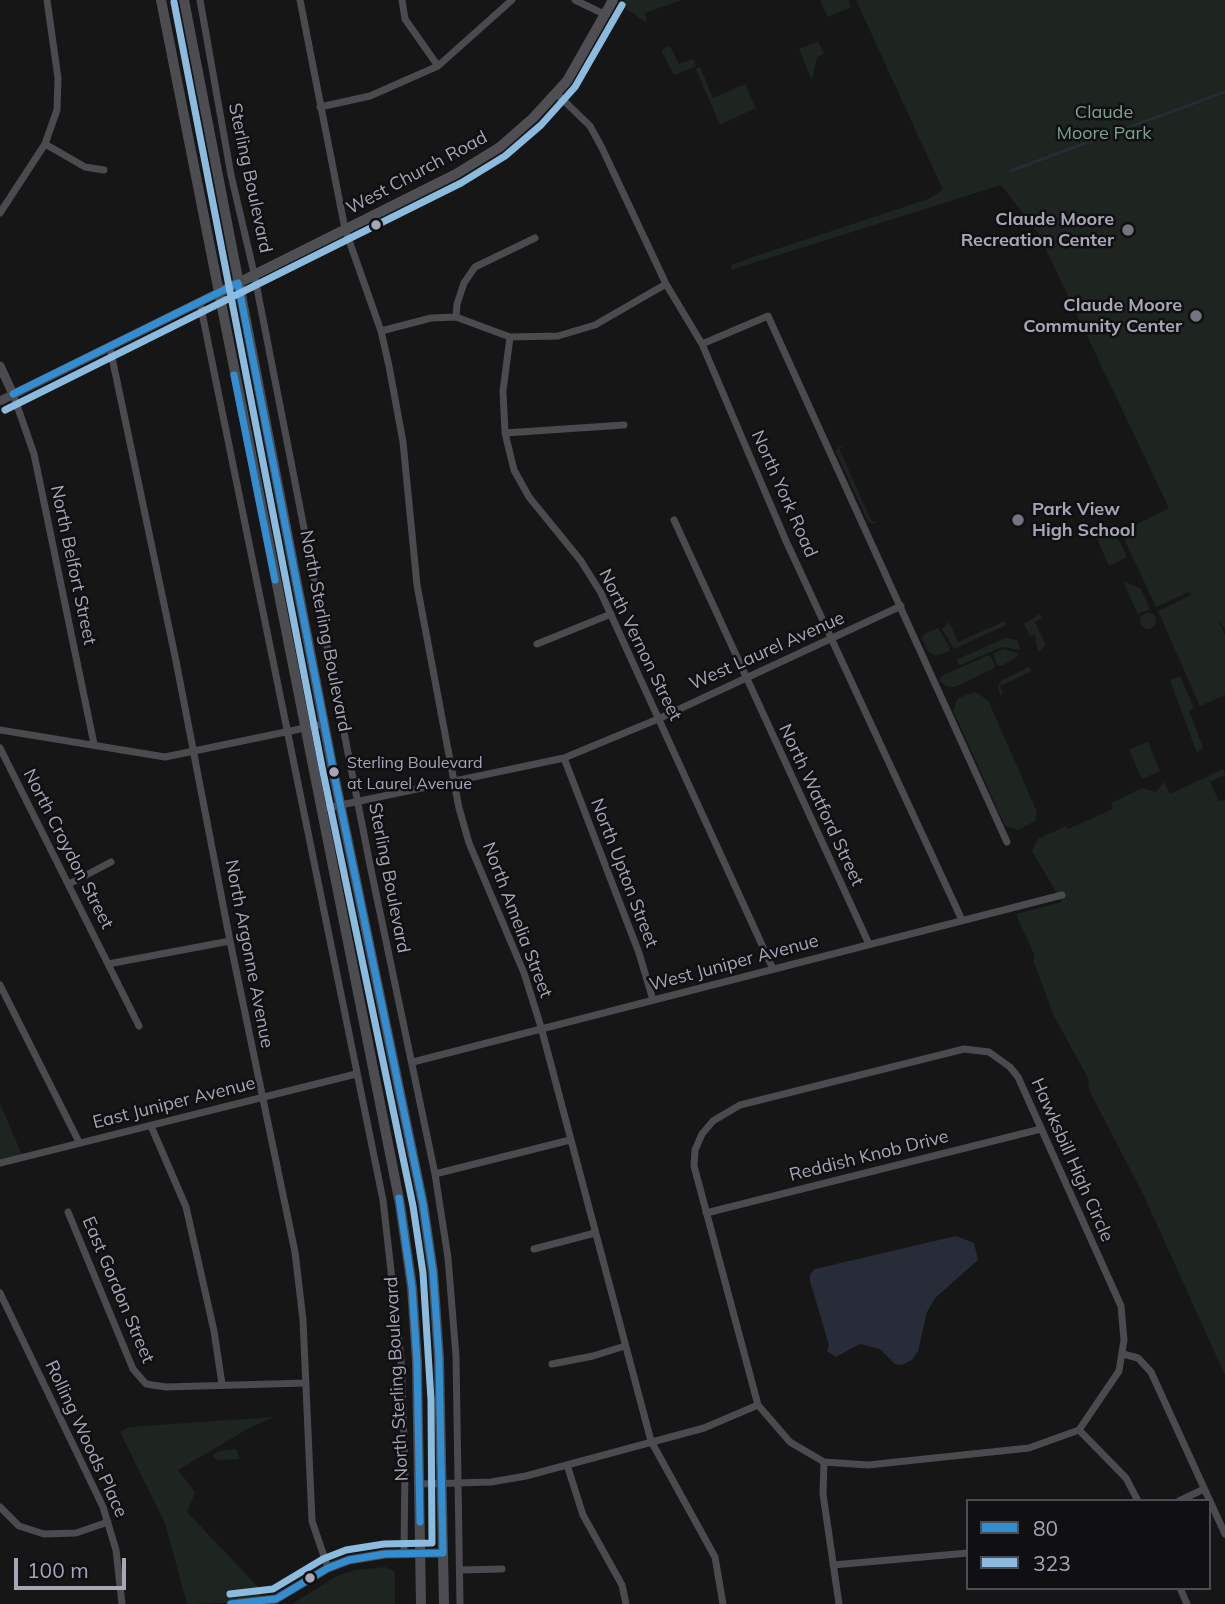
<!DOCTYPE html>
<html>
<head>
<meta charset="utf-8">
<style>
	body { margin:0 }
	#map { position:relative; width:1225px; height:1604px; overflow:hidden; background:#161616; font-family:Mulish,sans-serif }
	canvas { display:block }
	.legend { position:absolute; left:966px; top:1499px; width:245px; height:91px; box-sizing:border-box; background:#101012; border:2px solid #4c4c54; margin:0; padding:9px 12px; list-style:none; font-size:21px; color:#a7a6b7 }
	.legend li { display:flex; align-items:center; gap:14px; height:35px }
	.legend b { width:35px; border:2px solid #4c4c54 }
	.scale { position:absolute; left:14px; top:1558px; width:112px; height:32px; box-sizing:border-box; border:4px solid #a7a6b7; border-top:0; padding-left:9px; font-size:21px; line-height:24px; white-space:nowrap; color:#a7a6b7; -webkit-text-stroke:5px #101012; paint-order:stroke }
</style>
</head>
<body>
<div id="map">
<canvas width="1225" height="1604"></canvas>
<ul class="legend">
<li><b style="height:9px;background:#338dd1"></b>80</li>
<li><b style="height:9px;background:#8bbcdf"></b>323</li>
</ul>
<div class="scale">100 m</div>
</div>
<script>
const g = document.querySelector('canvas').getContext('2d');
g.lineJoin = 'round';
function paint(path, color) { g.fillStyle = color; g.fill(path, 'evenodd'); }
const poly = rows => new Path2D(rows.map(r => 'M' + r).join(''));
function stroke(path, color, width, dash) { g.strokeStyle = color; g.lineWidth = width; g.lineCap = dash ? 'butt' : 'round'; g.setLineDash(dash || []); g.stroke(path); }
function write(font, color, halo, rows, align = 'center') {
  g.font = font + ' Mulish,sans-serif'; g.lineWidth = 5; g.setLineDash([]); g.textBaseline = 'middle'; g.strokeStyle = halo; g.fillStyle = color; for (const [text, x, y, turn = 0] of rows) {
    g.save(); g.translate(x, y); g.rotate((+turn || 0) * Math.PI / 180); g.textAlign = isNaN(turn) ? turn : align; if (halo) g.strokeText(text, 0, 0); g.fillText(text, 0, 0); g.restore();
  }
}
paint(poly([
	[624,0,682,0,645,13,647,23,622,6],
	[820,0,848,0,851,7,828,17],
	[856,0,1225,0,1225,630,1218,618,1225,635,1225,695,1200,706,1158,611,1191,595,1189,592,1156,607,1121,532,1169,508,1038,233,1001,185,731,270,732,265,753,257,928,199,943,190],
	[818,41,824,54,817,57,812,81,799,49],
	[670,46,679,64,693,59,696,66,674,75,661,50],
	[700,67,713,98,745,84,756,108,720,125,696,69],
	[845,445,839,449,872,522,879,521,872,524,868,521,836,452,838,447],
	[1114,530,1127,557,1109,566,1097,539],
	[1123,581,1141,589,1150,609,1138,614],
	'1140 621a8 8 0 1 1 16 0a8 8 0 1 1-16 0Z',
	[1040,614,1042,618,1035,622,1046,645,1038,652,1035,635,1030,636,1024,624],
	[1005,621,1006,625,954,649,942,629,949,622,958,642],
	[938,628,950,648,949,651,936,656,928,652,922,639,924,634],
	[1005,638,1017,640,1020,650,1002,647,960,665,957,662,958,659],
	[1003,649,1017,653,1018,656,1003,665,997,665,993,653],
	[989,655,995,665,993,669,955,687,947,687,940,681,941,676],
	[1029,667,1032,671,1000,686,1003,694,1000,695,998,686,1002,680],
	[1180,676,1194,708,1189,711,1203,747,1197,753,1170,680],
	[975,692,988,700,1037,812,1035,821,1018,830,1005,826,953,710,958,698],
	[1148,742,1160,771,1142,779,1129,750],
	[1223,769,1225,775,1210,782,1219,801,1225,800,1225,1375,1144,1196,1089,1090,1088,1078,1054,1016,1034,963,1034,954,1016,914,1062,902,1032,851,1038,839,1064,827,1063,824,1068,829,1113,809,1111,803,1142,788,1156,792,1164,782,1170,794],
	[0,1104,23,1157,0,1163],
	[274,1417,251,1427,178,1470,195,1492,187,1512,261,1590,261,1602,187,1604,165,1523,120,1432,130,1427],
	[236,1449,240,1459,217,1460,212,1456,220,1451],
	[386,1567,395,1572,395,1604,292,1604,337,1576,355,1570]
]), '#1e2520');
paint(poly([
	[956,1236,974,1243,978,1260,935,1298,927,1312,918,1351,912,1360,902,1365,895,1364,880,1349,860,1344,836,1357,827,1351,829,1345,810,1281,810,1274,815,1269]
]), '#282c38');
stroke(poly([
	[1010,171,1225,92]
]), '#282c38', 2.5);
stroke(poly([
	[200,0,231,175,254,273,370,865,435,1174,448,1258,456,1356,460,1604],
	[300,0,345,229,381,331,389,366,403,442,417,585,459,808,469,843,524,973,541,1027,651,1441,715,1557,723,1604],
	[402,0,405,19,438,66],
	[575,0,606,15],
	[557,94,590,126,602,148,666,284,702,344,786,541,962,920],
	[320,107,370,96,438,66,512,0],
	[45,144,85,167,104,170],
	[0,213,45,144,57,110,58,78,47,0],
	[200,303,383,1200,401,1359,405,1466,404,1554],
	[456,317,457,304,464,283,475,267,535,238],
	[381,331,431,318,456,317,510,337,558,336,595,325,666,284],
	[510,337,503,391,505,433,514,470,529,497,581,561,601,593,773,969],
	[702,344,768,316,1007,842],
	[110,348,176,661,230,941,295,1252,303,1320,312,1521,328,1568],
	[13,394,34,454,94,744],
	[505,433,624,425],
	[674,520,869,944],
	[537,644,611,614],
	[0,730,165,757,324,724],
	[0,748,139,1026],
	[564,758,639,953,653,1000],
	[322,809,564,758,658,719,901,606],
	[69,884,111,862],
	[108,964,230,941],
	[0,985,79,1142],
	[964,1049,989,1052,1010,1067,1018,1077,1121,1306,1124,1340,1119,1371,1079,1430,1029,1448,868,1465,824,1462,790,1442,758,1405,694,1166,695,1150,702,1134,713,1121,740,1105,964,1049],
	[413,1062,1062,895],
	[151,1126,186,1207,214,1331,222,1384],
	[0,1163,356,1074],
	[435,1174,570,1140],
	[68,1212,133,1369,146,1384,166,1387,306,1383],
	[706,1213,1041,1129],
	[534,1249,595,1233],
	[0,1293,103,1507,116,1550,122,1604],
	[1123,1354,1138,1358,1151,1372,1225,1534],
	[552,1364,593,1356,625,1346],
	[1079,1430,1126,1478,1138,1501],
	[824,1462,823,1494,839,1604],
	[567,1465,583,1515,622,1585,626,1604],
	[420,1484,491,1482,526,1476,704,1428,758,1405],
	[1179,1501,1204,1489],
	[0,1507,19,1526,44,1534,76,1533,108,1522],
	[833,1565,968,1553],
	[460,1570,502,1569],
	[1180,1588,1187,1604]
]), '#4a4a4f', 7);
stroke(poly([
	[0,366,13,394],
	[0,401,218,293],
	[231,1604,276,1599,328,1568,349,1560,385,1554,443,1553]
]), '#4a4a4f', 9);
stroke(poly([
	[218,293,456,174,500,147,533,118,567,81,613,0]
]), '#4e4e53', 10);
stroke(poly([
	[161,0,400,1204,412,1287,417,1362,421,1604],
	[184,0,332,765,423,1204,433,1272,439,1358,444,1604]
]), '#4d4c51', 10);
stroke(poly([
	[234,375,275,580],
	[13,394,238,283,334,774,423,1204,433,1272,439,1358,443,1553,385,1554,349,1560,328,1568,276,1599,231,1604],
	[399,1198,412,1287,417,1362,420,1522]
]), '#338dd1', 7);
stroke(poly([
	[174,2,322,767,413,1206,423,1273,431,1400,432,1543,384,1544,346,1550,323,1559,273,1589,230,1594],
	[5,410,461,183,505,156,541,125,575,87,622,5]
]), '#8bbcdf', 7);
for (const [x, y, r, color] of [
	[376,225,6,"#a7a6b7"],
	[1128,230,7,"#74747f"],
	[1196,316,7,"#74747f"],
	[1018,520,7,"#74747f"],
	[334,772,6,"#a7a6b7"],
	[310,1578,6,"#a7a6b7"]
]) { const dot = new Path2D(); dot.arc(x, y, r, 0, 2 * Math.PI); g.fillStyle = color; g.fill(dot); stroke(dot, '#101012', 2.5); }
write('16px', '#a7a6b7', '#101012', [
	["Sterling Boulevard",347,763],
	["at Laurel Avenue",347,784]
], 'left');
write('18px', '#7ca38c', '#101012', [
	["Claude",1104,113],
	["Moore Park",1104,134]
]);
write('18px', '#a7a6b7', '#101012', [
	["West Church Road",417,173,-28],
	["Sterling Boulevard",250,178,78],
	["North York Road",784,494,66],
	["North Belfort Street",73,565,78],
	["North Sterling Boulevard",325,631,79],
	["North Vernon Street",640,645,64],
	["West Laurel Avenue",767,651,-24],
	["North Watford Street",821,805,65],
	["North Croydon Street",68,849,63],
	["North Upton Street",624,873,69],
	["Sterling Boulevard",389,878,79],
	["North Amelia Street",517,920,69],
	["North Argonne Avenue",249,954,79],
	["West Juniper Avenue",734,963,-15],
	["East Juniper Avenue",174,1103,-14],
	["Reddish Knob Drive",869,1156,-14],
	["Hawksbill High Circle",1072,1160,66],
	["East Gordon Street",118,1290,67],
	["North Sterling Boulevard",397,1379,-93],
	["Rolling Woods Place",86,1439,65]
]);
write('bold 18px', '#a7a6b7', '#101012', [
	["Claude Moore",1114,220],
	["Recreation Center",1114,241],
	["Claude Moore",1182,306],
	["Community Center",1182,327],
	["Park View",1032,510,"left"],
	["High School",1032,531,"left"]
], 'right');
</script>
</body>
</html>
